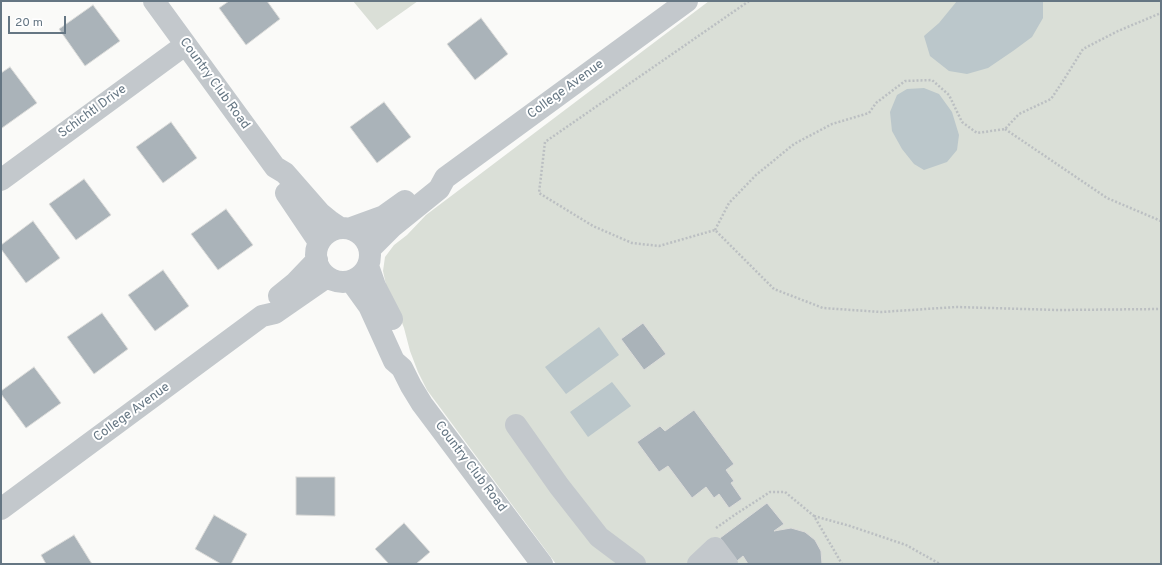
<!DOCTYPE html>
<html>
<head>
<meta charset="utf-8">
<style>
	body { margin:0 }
	#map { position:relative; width:1162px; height:565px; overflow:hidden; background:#fafaf8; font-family:Overpass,sans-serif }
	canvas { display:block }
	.frame { position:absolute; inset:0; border:2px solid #657683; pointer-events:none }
	.scale { position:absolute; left:8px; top:16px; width:58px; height:18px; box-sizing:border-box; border:2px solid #657683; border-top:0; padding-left:5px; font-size:12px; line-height:14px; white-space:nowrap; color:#657683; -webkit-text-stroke:3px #fff; paint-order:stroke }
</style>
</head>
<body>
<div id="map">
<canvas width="1162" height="565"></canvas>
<div class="frame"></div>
<div class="scale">20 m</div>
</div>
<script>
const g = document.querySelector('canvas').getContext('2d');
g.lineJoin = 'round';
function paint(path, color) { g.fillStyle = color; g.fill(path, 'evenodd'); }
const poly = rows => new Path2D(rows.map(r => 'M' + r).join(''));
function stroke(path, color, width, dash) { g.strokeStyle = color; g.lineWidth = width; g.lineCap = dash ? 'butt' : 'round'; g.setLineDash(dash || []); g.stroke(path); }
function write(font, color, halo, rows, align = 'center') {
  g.font = font + ' Overpass,sans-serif'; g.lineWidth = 4; g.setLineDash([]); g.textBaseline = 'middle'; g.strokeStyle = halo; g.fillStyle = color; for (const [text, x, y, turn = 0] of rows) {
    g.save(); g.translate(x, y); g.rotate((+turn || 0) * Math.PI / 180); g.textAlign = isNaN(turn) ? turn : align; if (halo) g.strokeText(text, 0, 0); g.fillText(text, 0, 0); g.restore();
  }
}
paint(poly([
	[353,1,418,1,377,30],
	[709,1,1161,1,1161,564,556,564,427,390,418,372,410,351,404,328,396,307,386,285,383,271,385,257,394,245,407,235,426,215]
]), '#dadfd7');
paint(poly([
	[957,1,1043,1,1043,18,1032,37,1013,51,988,68,967,74,949,71,930,56,924,36,939,23],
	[924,88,939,94,952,112,959,135,957,150,947,162,924,170,914,164,902,149,892,131,890,112,897,95,907,89],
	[599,327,619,355,566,394,545,367],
	[612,382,631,406,588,437,570,412]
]), '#bbc7cb');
const building = poly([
	[229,1,267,1,280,19,246,45,219,8,229,1],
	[93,5,120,41,85,66,59,29,93,5],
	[481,18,508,54,475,80,447,44,481,18],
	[10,67,37,103,2,128,1,126,1,73,10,67],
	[384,102,411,137,377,163,350,127,384,102],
	[171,122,197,158,163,183,136,147,171,122],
	[84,179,111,215,76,240,49,204,84,179],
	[226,209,253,245,218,270,191,234,226,209],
	[33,221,60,258,26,283,1,249,1,245,33,221],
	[163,270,189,306,155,331,128,295,163,270],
	[102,313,128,349,94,374,67,337,102,313],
	[643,323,666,354,644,370,621,339,643,323],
	[34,367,61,403,26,428,1,394,1,391,34,367],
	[694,410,734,464,726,470,734,481,731,483,742,499,729,508,719,494,714,498,706,487,692,498,668,466,659,472,637,442,660,426,665,431,694,410],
	[296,477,335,477,335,516,296,515,296,477],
	[767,503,784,524,774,531,791,528,805,532,815,540,821,551,822,564,748,564,743,556,737,561,720,538,767,503],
	[214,515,247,534,231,564,221,564,195,549,214,515],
	[404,523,430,552,416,564,389,564,375,549,404,523],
	[74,535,92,564,46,564,41,555,74,535]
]);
paint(building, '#aab3b9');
stroke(building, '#dcdcda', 1);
stroke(poly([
	[749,1,545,142,539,193,593,226,632,243,659,246,715,230,774,289,823,308,881,312,956,307,1058,310,1161,309],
	[1005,129,1107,198,1161,221],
	[715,230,729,203,756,175,794,144,832,124,869,113,876,103,905,81,932,80,949,95,962,122,977,133,1005,129,1019,114,1051,99,1063,81,1083,49,1118,31,1161,13],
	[814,516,850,526,906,545,940,564],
	[716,528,736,514,770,492,785,492,814,516,842,564]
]), '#bbbfc2', 2.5, [2, 2]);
stroke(poly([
	[154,1,275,167,285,173,320,213,331,222,340,228],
	[1,180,185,45],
	[286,193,319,242],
	[351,228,384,216,405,201],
	'316 255a27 27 0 1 1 54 0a27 27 0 1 1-54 0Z',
	[370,249,392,227,439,189,445,178,687,1],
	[368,266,375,286,392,319],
	[351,281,369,306,394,361,402,368,411,386,422,404,542,564],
	[279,296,295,283,317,260],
	[516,425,559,486,599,537,635,564],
	[1,509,262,316,275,313,327,277],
	[698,564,715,548,727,564]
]), '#c3c8cc', 22);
write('13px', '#657683', '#fff', [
	["Country Club Road",214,84,54],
	["College Avenue",566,90,-36],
	["Schichtl Drive",93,112,-36],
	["College Avenue",132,413,-36],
	["Country Club Road",470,467,53]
]);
</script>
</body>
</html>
